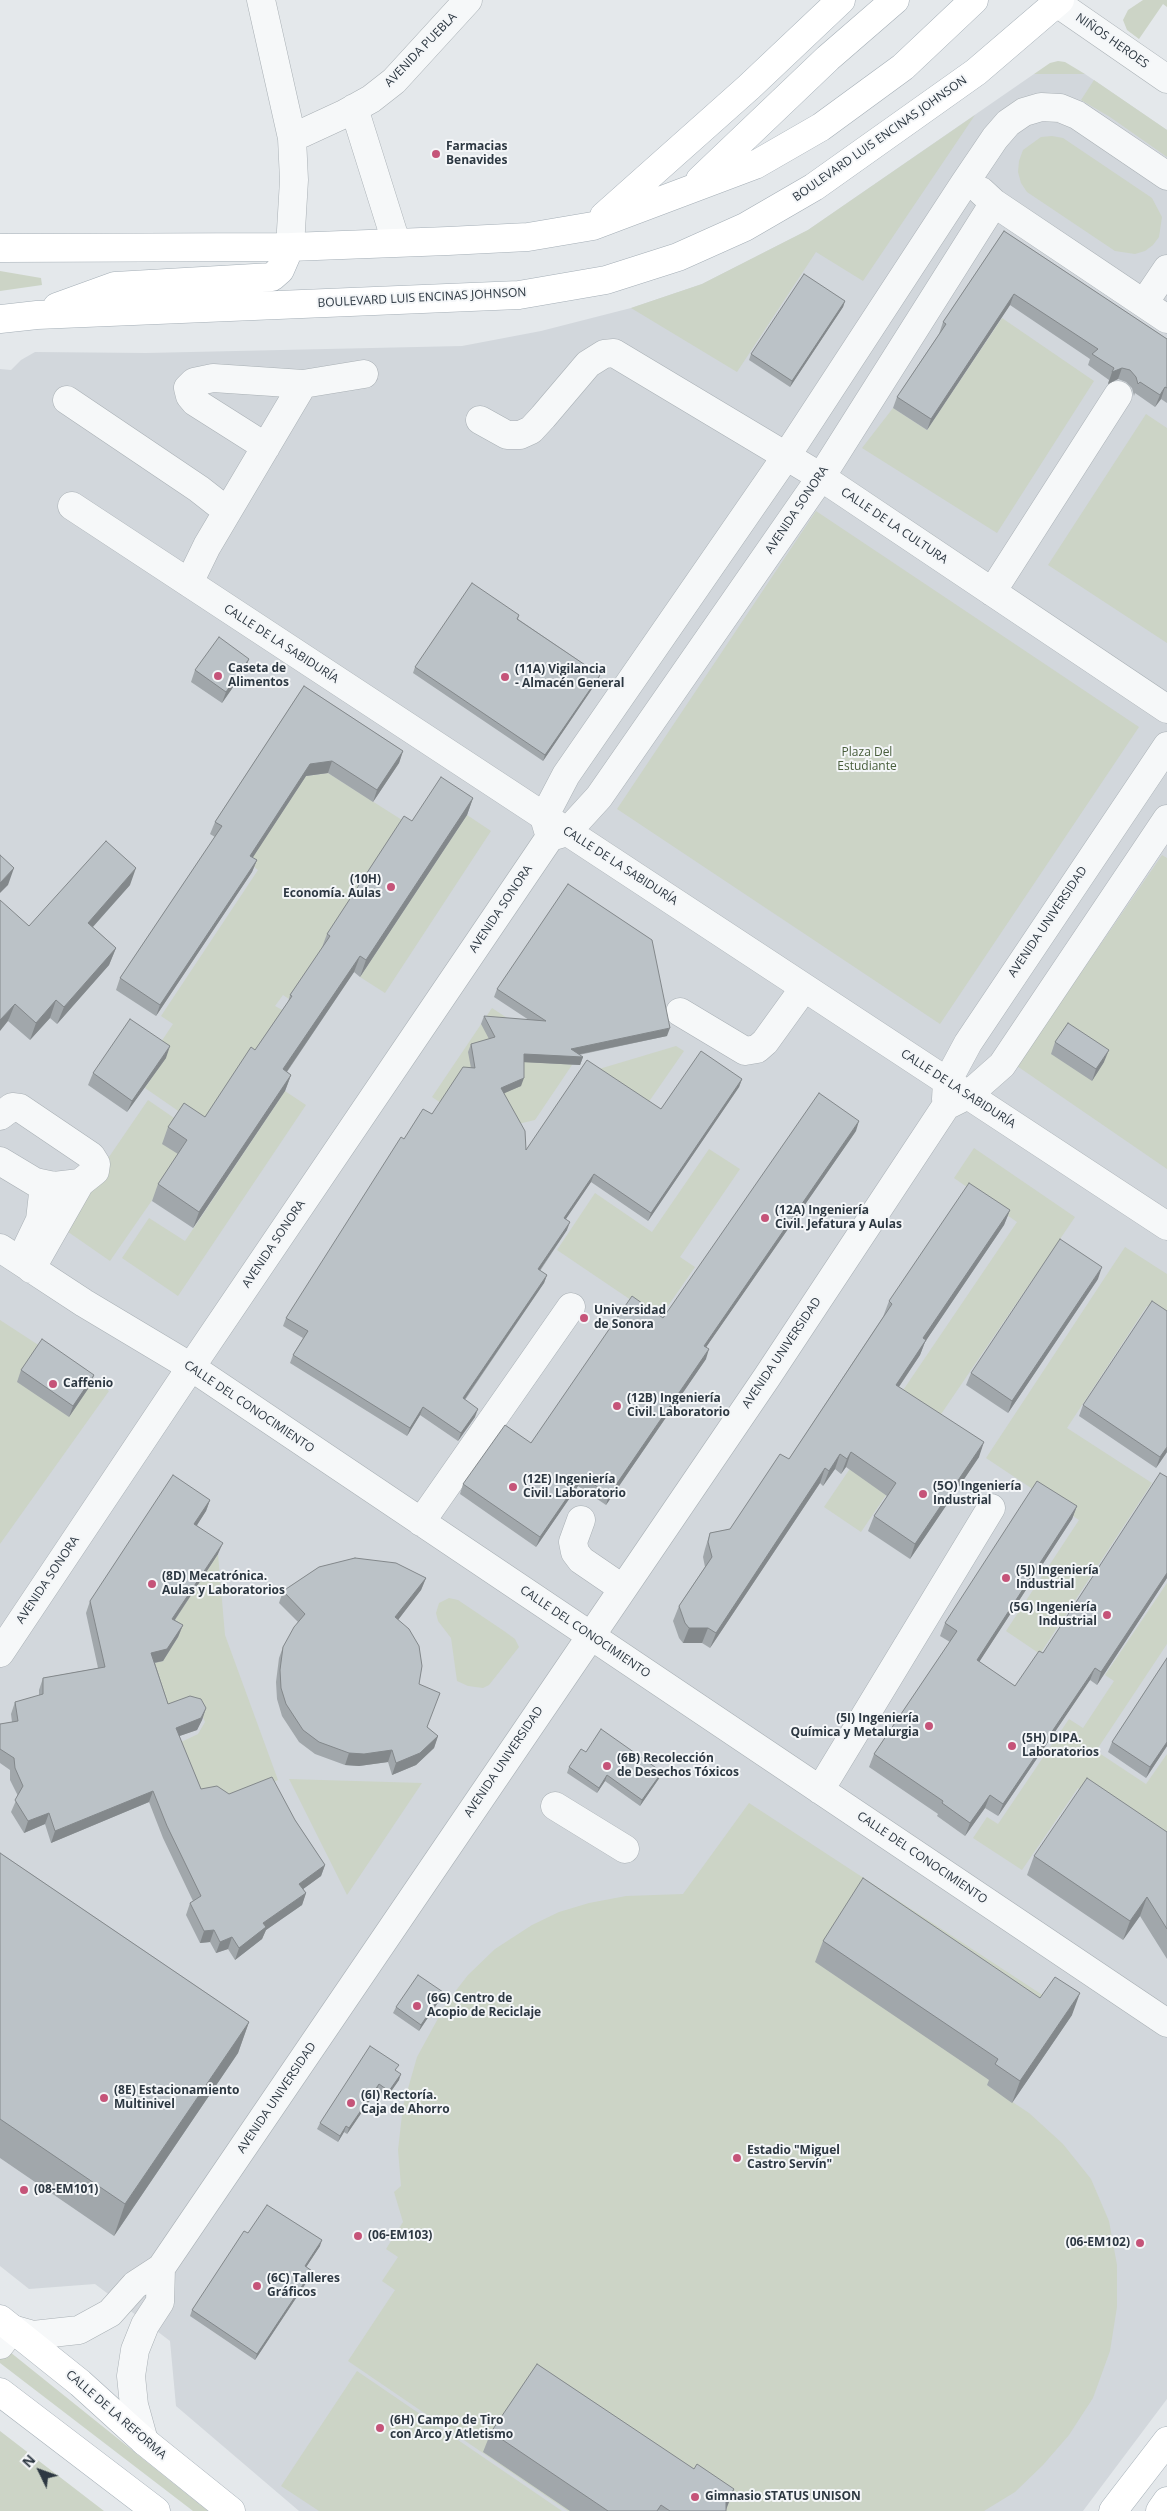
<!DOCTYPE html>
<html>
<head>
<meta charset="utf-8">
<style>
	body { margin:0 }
	#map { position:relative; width:1167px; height:2511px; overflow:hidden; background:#e4e8eb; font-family:"Open Sans",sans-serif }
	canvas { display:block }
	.north { position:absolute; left:15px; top:2446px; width:50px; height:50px; -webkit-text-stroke:4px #f4f6f8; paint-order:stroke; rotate:312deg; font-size:14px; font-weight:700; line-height:20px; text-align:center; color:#2d3842 }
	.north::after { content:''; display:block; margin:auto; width:18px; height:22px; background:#2d3842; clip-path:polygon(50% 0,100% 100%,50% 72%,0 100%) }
</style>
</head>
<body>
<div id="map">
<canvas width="1167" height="2511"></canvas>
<div class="north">N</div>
</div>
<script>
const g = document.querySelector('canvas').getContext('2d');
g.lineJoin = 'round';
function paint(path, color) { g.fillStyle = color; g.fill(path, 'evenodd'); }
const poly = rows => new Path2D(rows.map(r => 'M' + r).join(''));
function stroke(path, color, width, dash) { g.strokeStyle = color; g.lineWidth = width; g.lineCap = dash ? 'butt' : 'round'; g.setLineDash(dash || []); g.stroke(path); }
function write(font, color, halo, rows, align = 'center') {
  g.font = font + ' "Open Sans",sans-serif'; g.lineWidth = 4; g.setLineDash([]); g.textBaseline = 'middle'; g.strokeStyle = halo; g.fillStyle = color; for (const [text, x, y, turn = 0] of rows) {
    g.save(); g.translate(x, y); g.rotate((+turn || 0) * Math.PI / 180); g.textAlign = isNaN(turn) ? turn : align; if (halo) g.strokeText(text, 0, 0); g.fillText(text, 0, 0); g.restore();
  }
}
paint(poly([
	[1034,74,1085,74,1167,130,1167,2399,1083,2511,299,2511,176,2406,170,2341,95,2284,29,2289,0,2266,0,369,11,370,21,360,35,352,146,353,462,346,541,331,631,308,702,284,808,230]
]), '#d2d7dc');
paint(poly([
	[1143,0,1167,0,1167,7,1163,4,1139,39,1127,30,1123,20,1128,10],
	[1058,61,1065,62,1085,74,1034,74,1050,63],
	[1094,80,1167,130,1167,157,1110,117,1081,100],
	[975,115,863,281,816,252,737,372,631,308,702,284,808,230],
	[1052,136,1063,138,1152,198,1162,217,1159,237,1153,245,1145,251,1135,254,1115,251,1027,192,1021,183,1018,172,1019,161,1023,150,1041,137],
	[0,271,41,278,42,285,0,291],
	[1002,318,1094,381,997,533,862,448,893,408,927,430],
	[1146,414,1167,428,1167,643,1048,565],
	[816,511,1139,727,940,1024,617,809],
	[328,773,413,827,292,1001,283,995,275,1006,286,1012,203,1128,145,1088,165,1058,155,1051,173,1024,161,1016,258,870,249,863,306,776],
	[467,815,491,831,385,993,360,977],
	[1162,855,1167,858,1167,1169,1017,1066],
	[492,1008,574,1062,535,1120,484,1132,432,1097],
	[676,1046,684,1051,648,1103,599,1069],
	[285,1091,306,1105,178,1296,122,1258,149,1218,185,1241],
	[148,1100,177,1120,182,1157,110,1261,61,1227],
	[974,1148,1075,1217,861,1532,824,1507,1017,1222,954,1178],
	[709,1149,740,1169,680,1257,695,1267,659,1319,557,1250,595,1193,652,1232],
	[1125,1247,1167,1274,1167,1319,1147,1306,1067,1428,1152,1483,1040,1654,1006,1631,1079,1520,986,1458],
	[0,1320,109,1391,0,1544],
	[218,1554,225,1635,278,1780,239,1800,199,1806,177,1744,198,1734,205,1722,200,1710,168,1711,147,1664,163,1661,178,1637,168,1630],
	[1167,1583,1167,1644,1096,1751,1146,1784,1167,1754,1167,1848,1078,1788,1022,1870,973,1838,987,1817,998,1824,1069,1719,1083,1728,1114,1681,1105,1675],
	[449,1598,458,1600,504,1631,515,1639,519,1647,489,1685,483,1688,468,1686,457,1681,451,1638,438,1621,436,1613,439,1603],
	[289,1779,422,1783,347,1895],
	[749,1803,1047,1998,987,2085,1029,2113,1063,2144,1091,2179,1109,2221,1117,2265,1117,2307,1110,2351,1093,2398,1069,2435,1043,2465,1015,2492,984,2511,568,2511,348,2361,395,2290,382,2281,398,2257,386,2249,403,2222,394,2192,401,2186,398,2150,403,2106,417,2057,447,2002,468,1975,495,1949,532,1925,559,1912,589,1903,626,1896,683,1894],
	[0,2344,208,2511,193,2511,0,2363],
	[357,2371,562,2511,319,2511,281,2486],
	[0,2431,104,2511,0,2511]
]), '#ccd4c6');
const minor = poly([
	[261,0,292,138,294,180,290,247],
	[1057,3,1167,79],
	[354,108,396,242],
	[292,138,344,114,371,99,394,81,468,0],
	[981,191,994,203,1167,319],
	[1144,303,1167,269],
	[67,400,199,489,227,511],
	[480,420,507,435,520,435,531,430,543,417,588,364,604,354,614,353,821,477,1167,709],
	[266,447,195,402,190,396,188,388,194,382,213,378,303,384,364,374],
	[72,506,1167,1226],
	[189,583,207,546,303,384],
	[992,592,1118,395],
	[549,834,544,817,566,775,787,455,964,184,995,138,1008,123,1024,112,1041,107,1060,108,1077,115,1167,176],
	[680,1012,745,1051,757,1049,765,1042,804,988],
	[946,1099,947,1082,968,1043,1167,746],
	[0,1116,12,1107,20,1108,91,1156,96,1164,95,1171,80,1183,54,1186,35,1182,0,1161],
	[28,1245,40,1220,44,1185],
	[0,1248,84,1303,191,1367,1167,2023],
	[31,1269,80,1183],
	[581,1520,573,1542,575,1552,581,1560,622,1588],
	[421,1522,571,1307],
	[0,1653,191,1367,550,837,567,832,599,797,821,477,994,203],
	[820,1790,991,1508],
	[555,1806,625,1849],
	[0,2345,12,2329,33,2335,79,2330,110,2313,135,2285,161,2268],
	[144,2441,134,2405,131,2376,135,2350,145,2325,160,2302,161,2268,767,1377,946,1106,968,1095,1002,1065,1167,819]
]);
const major = poly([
	[700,180,828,58,895,0],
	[604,216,749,87,841,0],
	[0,248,290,247,448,241,528,237,593,226,755,165,821,127,903,67,974,0],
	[57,307,115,286,272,277,280,270,290,247],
	[0,319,37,315,519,295,606,280,678,257,745,227,814,187,976,72,1060,0],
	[0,2319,80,2383,144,2441,231,2511],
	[0,2392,156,2511],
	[1113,2511,1167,2441],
	[1160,2511,1167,2501]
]);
stroke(minor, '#a9b0b5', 29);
stroke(major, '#a4aeb6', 29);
stroke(minor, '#f6f8f9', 28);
stroke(major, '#fff', 28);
paint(poly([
	[1004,231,1167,339,1167,403,1161,399,1155,407,1135,393,1134,396,1132,388,1126,382,1118,379,1108,384,1109,380,1088,365,1090,359,1010,305,927,430,893,408,897,397,939,334,943,322],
	[845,301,843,307,790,387,749,360,751,354],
	[519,615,518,619,600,675,598,680,543,761,413,673,415,667],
	[195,670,245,670,222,703,191,682],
	[304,686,403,751,399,763,373,802,328,773,306,776,252,858,257,860,252,872,156,1016,116,990,120,978,215,837,210,834,215,822],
	[473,798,467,815,360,977,354,972,287,1072,291,1075,285,1091,193,1228,152,1201,158,1184,178,1154,162,1144,168,1127,205,1117,255,1050,288,1002,290,995,321,950,327,934,412,821],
	[130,885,93,927,116,948,109,965,57,1024,50,1018,30,1040,8,1021,29,926],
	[497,989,667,1036,579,1055,583,1057,580,1065,524,1062,521,1086,504,1093,526,1150,661,1109,742,1079,739,1087,648,1221,591,1182,566,1219,567,1230,540,1271,547,1275,544,1283,465,1400,475,1417,458,1441,420,1415,407,1436,290,1363,293,1355,303,1338,283,1326,286,1318,404,1139,432,1114,471,1068,468,1052,471,1044,489,1039,481,1024,484,1016,529,1020,494,997],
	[1055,1042,1104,1062,1092,1081,1051,1054],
	[166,1058,127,1112,88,1085,93,1073],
	[856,1131,706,1347,706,1359,606,1505,578,1486,536,1547,460,1494,463,1484,531,1443,663,1318],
	[1010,1210,1004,1225,925,1342,920,1355,899,1387,979,1457,910,1559,868,1531,874,1516,887,1496,846,1467,841,1474,835,1469,823,1486,820,1483,710,1648,702,1643,683,1643,679,1638,673,1621,679,1606,705,1567,703,1557,705,1549,710,1533,730,1529,789,1459,883,1317,889,1301],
	[1098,1279,1008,1413,966,1385,971,1373],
	[21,1370,94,1375,90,1386,69,1417,17,1382],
	[1083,1405,1167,1452,1156,1468,1079,1416],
	[1167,1477,1167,1578,1097,1685,1090,1680,998,1816,985,1808,965,1836,937,1816,938,1814,869,1767,874,1754,950,1642,940,1636,945,1623,1077,1506,1072,1519,979,1662,1015,1686,1043,1653],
	[210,1500,206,1511,197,1525,218,1554,175,1620,183,1625,178,1637,163,1661,155,1663,168,1704,206,1708,202,1720,197,1730,179,1736,201,1789,229,1794,295,1820,325,1865,321,1876,303,1889,306,1893,302,1905,266,1930,262,1939,235,1960,228,1949,216,1953,210,1942,200,1943,186,1915,190,1903,193,1901,163,1838,149,1802,51,1843,45,1824,24,1833,11,1812,18,1796,10,1780,10,1770,0,1763,0,1724,12,1722,11,1714,15,1702,39,1696,39,1690,43,1678,98,1668,86,1613,90,1601],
	[426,1578,421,1590,398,1620,419,1684,427,1727,438,1736,434,1748,416,1765,392,1775,388,1762,359,1766,345,1765,315,1754,299,1742,282,1716,277,1699,276,1682,279,1658,283,1647,298,1622,279,1603,283,1591],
	[1167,1658,1167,1746,1146,1778,1108,1752,1112,1742],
	[586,1752,660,1777,640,1806,605,1781,597,1793,567,1773,569,1767],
	[1167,1832,1167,1959,1140,1916,1123,1940,1027,1875,1034,1856],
	[0,1853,249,2022,238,2053,114,2236,0,2158],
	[823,1941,1040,1998,1072,2015,1012,2103,987,2085,989,2080,815,1962],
	[443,1992,441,1998,419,2031,393,2013,396,2007],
	[397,2071,399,2080,387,2097,377,2090,347,2134,344,2132,338,2142,317,2129,320,2123],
	[248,2233,320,2246,306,2267,312,2271,310,2277,255,2360,190,2316,192,2310],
	[491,2432,726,2510,726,2511,570,2511,483,2452]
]), '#a1a7ab');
paint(poly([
	[1014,294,1010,305,927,430,931,419],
	[845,301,843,307,790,387,792,381],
	[1122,368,1118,379,1108,384,1112,372],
	[1165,387,1161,399,1155,407,1160,395],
	[249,659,245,670,222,703,226,692],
	[600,675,598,680,543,761,545,755],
	[403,751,399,763,373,802,377,790],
	[332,761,328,773,306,776,246,868,250,856,310,764],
	[473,798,467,815,360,977,366,960],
	[257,860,252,872,156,1016,160,1005],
	[14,868,8,885,0,893,0,883],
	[136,868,130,885,81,940,88,923],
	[116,948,109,965,57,1024,64,1007],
	[360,956,354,972,277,1086,283,1069],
	[56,1000,50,1018,30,1040,36,1023],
	[15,1004,8,1021,0,1031,0,1020],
	[670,1028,667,1036,571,1056,583,1057,580,1065,521,1062,524,1054,571,1049],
	[170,1046,166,1058,127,1112,132,1101],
	[1109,1050,1104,1062,1092,1081,1096,1069],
	[291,1075,285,1091,193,1228,199,1212],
	[524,1078,521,1086,498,1096,501,1088],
	[742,1079,739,1087,648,1221,651,1213],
	[859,1121,856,1131,700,1356,704,1346],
	[594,1174,591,1182,561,1226,564,1218],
	[1010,1210,1004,1225,925,1342,920,1355,890,1400,896,1385,923,1338],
	[570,1222,567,1230,535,1277,538,1269],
	[1102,1267,1098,1279,1008,1413,1012,1401],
	[547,1275,544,1283,460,1406,463,1398],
	[709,1349,706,1359,606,1505,609,1495],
	[94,1375,90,1386,69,1417,73,1406],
	[423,1407,420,1415,407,1436,410,1428],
	[478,1409,475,1417,458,1441,461,1433],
	[984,1442,979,1457,910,1559,915,1544],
	[1167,1447,1167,1452,1156,1468,1160,1457],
	[851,1452,846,1467,841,1474,847,1459],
	[840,1454,835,1469,823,1486,829,1471],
	[825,1468,820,1483,710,1648,716,1633],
	[582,1476,578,1486,536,1547,540,1537],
	[210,1500,206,1511,190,1536,194,1524],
	[1077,1506,1072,1519,972,1673,977,1660],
	[223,1543,218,1554,168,1630,172,1619],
	[1167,1573,1167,1578,1097,1685,1101,1672],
	[426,1578,421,1590,391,1629,395,1617],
	[183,1625,178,1637,163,1661,147,1664,151,1653],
	[689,1628,708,1628,702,1643,683,1643],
	[1095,1668,1090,1680,998,1816,1003,1804],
	[206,1708,202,1720,197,1730,171,1739,176,1728],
	[438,1736,434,1748,416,1765,392,1775,396,1763],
	[1167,1742,1167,1746,1146,1778,1150,1767],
	[392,1750,388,1762,359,1766,345,1765,349,1753],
	[662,1772,660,1777,640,1806,642,1800],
	[607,1775,605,1781,597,1793,599,1788],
	[153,1791,149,1802,51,1843,55,1831],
	[990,1795,985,1808,965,1836,970,1823],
	[49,1813,45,1824,24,1833,28,1821],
	[325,1865,321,1876,295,1895,299,1884],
	[306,1893,302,1905,266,1930,262,1939,235,1960,239,1948,263,1923],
	[1147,1897,1140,1916,1123,1940,1130,1921],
	[214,1930,210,1942,200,1943,204,1931],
	[232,1937,228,1949,216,1953,220,1942],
	[443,1992,441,1998,419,2031,421,2025],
	[1080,1993,1072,2015,1012,2103,1020,2081],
	[249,2022,238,2053,114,2236,125,2204],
	[401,2074,399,2080,387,2097,389,2091],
	[379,2084,377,2090,347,2134,349,2128],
	[346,2126,344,2132,338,2142,340,2136],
	[322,2240,320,2246,303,2272,305,2266],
	[312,2271,310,2277,255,2360,257,2354],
	[734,2489,726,2510,726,2501]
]), '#83888b');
const building = poly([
	[1004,231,1167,339,1167,388,1165,387,1160,395,1140,382,1138,384,1136,377,1130,370,1122,368,1112,372,1114,368,1092,354,1098,349,1014,294,931,419,897,397,946,324,943,322,1004,231],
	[804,274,845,301,792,381,751,354,804,274],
	[472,583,519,615,517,619,600,675,545,755,415,667,472,583],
	[219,637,249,659,226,692,195,670,219,637],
	[304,686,403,751,377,790,332,761,310,764,250,856,257,860,160,1005,120,978,222,826,215,822,304,686],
	[441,777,473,798,366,960,360,956,283,1069,291,1075,199,1212,158,1184,187,1140,168,1127,184,1103,205,1117,251,1047,255,1050,292,996,290,995,330,936,327,934,404,816,412,821,441,777],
	[106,841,136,868,88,923,116,948,64,1007,56,1000,36,1023,15,1004,0,1020,0,900,29,926,106,841],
	[0,855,14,868,0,883,0,855],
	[568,884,652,940,670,1028,571,1049,583,1057,524,1054,524,1078,501,1088,525,1131,526,1150,587,1060,661,1109,701,1051,742,1079,651,1213,594,1174,564,1218,570,1222,538,1269,547,1275,463,1398,478,1409,461,1433,423,1407,410,1428,293,1355,308,1331,286,1318,401,1137,404,1139,423,1109,432,1114,463,1067,475,1068,471,1044,495,1037,484,1016,546,1021,497,989,568,884],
	[130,1019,170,1046,132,1101,93,1073,130,1019],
	[1068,1023,1109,1050,1096,1069,1055,1042,1068,1023],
	[819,1093,859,1121,704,1346,709,1349,609,1495,582,1476,540,1537,463,1484,505,1425,531,1443,632,1296,663,1318,819,1093],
	[969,1183,1010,1210,923,1338,926,1340,896,1385,984,1442,915,1544,874,1516,896,1483,851,1452,847,1459,840,1454,829,1471,825,1468,716,1633,708,1628,689,1628,685,1623,679,1606,712,1557,708,1542,710,1533,730,1529,780,1454,789,1459,892,1304,889,1301,969,1183],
	[1060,1239,1102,1267,1012,1401,971,1373,1060,1239],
	[1152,1301,1167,1311,1167,1447,1160,1457,1083,1405,1152,1301],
	[42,1339,94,1375,73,1406,21,1370,42,1339],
	[1160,1473,1167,1477,1167,1573,1101,1672,1095,1668,1003,1804,990,1795,970,1823,942,1803,943,1801,874,1754,957,1631,945,1623,1037,1481,1077,1506,977,1660,1015,1686,1039,1651,1043,1653,1160,1473],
	[173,1475,210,1500,194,1524,223,1543,172,1619,183,1625,167,1649,151,1653,168,1704,190,1696,201,1699,206,1708,201,1718,176,1728,201,1789,217,1786,229,1794,272,1777,295,1820,325,1865,299,1884,306,1893,263,1923,266,1927,239,1948,232,1937,220,1942,214,1930,204,1931,190,1903,201,1896,167,1826,153,1791,55,1831,49,1813,28,1821,15,1800,23,1786,15,1768,14,1758,0,1749,0,1724,18,1721,15,1702,43,1694,43,1678,105,1667,90,1601,173,1475],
	[355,1558,396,1563,426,1578,395,1617,409,1629,419,1646,422,1666,419,1684,440,1693,427,1727,438,1736,420,1753,396,1763,392,1750,364,1754,349,1753,319,1742,303,1730,286,1704,281,1688,280,1670,283,1647,294,1627,305,1614,283,1591,319,1567,355,1558],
	[1167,1658,1167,1742,1150,1767,1112,1742,1167,1658],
	[601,1729,662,1772,642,1800,607,1775,599,1788,569,1767,581,1749,586,1752,601,1729],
	[1087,1778,1167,1832,1167,1929,1147,1897,1130,1921,1034,1856,1087,1778],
	[0,1853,249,2022,125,2204,0,2119,0,1853],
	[863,1878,1040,1998,1055,1977,1080,1993,1020,2081,995,2064,998,2059,823,1941,863,1878],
	[418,1975,443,1992,421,2025,396,2007,418,1975],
	[370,2046,399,2065,395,2070,401,2074,389,2091,379,2084,349,2128,346,2126,340,2136,320,2123,370,2046],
	[267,2205,322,2240,305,2266,312,2271,257,2354,192,2310,244,2231,248,2233,267,2205],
	[537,2364,694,2469,697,2464,734,2489,726,2501,726,2511,670,2511,661,2505,657,2511,608,2511,491,2432,537,2364]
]);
paint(building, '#bbc2c7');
stroke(building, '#83888b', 1);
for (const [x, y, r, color] of [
	[436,154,5,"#c55479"],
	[218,676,5,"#c55479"],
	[505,677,5,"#c55479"],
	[391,887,5,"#c55479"],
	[765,1218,5,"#c55479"],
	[584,1318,5,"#c55479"],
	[53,1384,5,"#c55479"],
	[617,1406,5,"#c55479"],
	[513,1487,5,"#c55479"],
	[923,1494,5,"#c55479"],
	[1006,1578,5,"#c55479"],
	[152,1584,5,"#c55479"],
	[1107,1615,5,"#c55479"],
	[929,1726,5,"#c55479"],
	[1012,1746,5,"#c55479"],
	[607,1766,5,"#c55479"],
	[417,2006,5,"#c55479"],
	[104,2098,5,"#c55479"],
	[351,2103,5,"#c55479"],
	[737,2158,5,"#c55479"],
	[24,2190,5,"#c55479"],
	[358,2236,5,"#c55479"],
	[1140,2243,5,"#c55479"],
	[257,2286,5,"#c55479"],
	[380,2428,5,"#c55479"],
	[695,2497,5,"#c55479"]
]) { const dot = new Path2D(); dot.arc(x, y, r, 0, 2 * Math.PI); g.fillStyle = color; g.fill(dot); stroke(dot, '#f4f6f8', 2); }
write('12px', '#2d3842', '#f4f6f8', [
	["NIÑOS HEROES",1112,41,35],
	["AVENIDA PUEBLA",421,50,-46],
	["BOULEVARD LUIS ENCINAS JOHNSON",880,139,-35],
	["BOULEVARD LUIS ENCINAS JOHNSON",422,298,-3],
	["AVENIDA SONORA",797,510,-56],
	["CALLE DE LA CULTURA",894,526,34],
	["CALLE DE LA SABIDURÍA",281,644,33],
	["CALLE DE LA SABIDURÍA",620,866,33],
	["AVENIDA SONORA",501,909,-56],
	["AVENIDA UNIVERSIDAD",1048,922,-56],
	["CALLE DE LA SABIDURÍA",958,1089,33],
	["AVENIDA SONORA",274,1244,-56],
	["AVENIDA UNIVERSIDAD",782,1353,-56],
	["CALLE DEL CONOCIMIENTO",249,1407,34],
	["AVENIDA SONORA",48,1580,-56],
	["CALLE DEL CONOCIMIENTO",585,1632,34],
	["AVENIDA UNIVERSIDAD",504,1762,-56],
	["CALLE DEL CONOCIMIENTO",922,1858,34],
	["AVENIDA UNIVERSIDAD",277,2098,-56],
	["CALLE DE LA REFORMA",116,2415,41]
]);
write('bold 12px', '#2d3842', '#f4f6f8', [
	["Farmacias",446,147],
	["Benavides",446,161],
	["Caseta de",228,669],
	["Alimentos",228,683],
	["(11A) Vigilancia",515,670],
	["- Almacén General",515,684],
	["(10H)",381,880,"right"],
	["Economía. Aulas",381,894,"right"],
	["(12A) Ingeniería",775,1211],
	["Civil. Jefatura y Aulas",775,1225],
	["Universidad",594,1311],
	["de Sonora",594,1325],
	["Caffenio",63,1384],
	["(12B) Ingeniería",627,1399],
	["Civil. Laboratorio",627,1413],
	["(12E) Ingeniería",523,1480],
	["Civil. Laboratorio",523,1494],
	["(5O) Ingeniería",933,1487],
	["Industrial",933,1501],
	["(5J) Ingeniería",1016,1571],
	["Industrial",1016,1585],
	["(8D) Mecatrónica.",162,1577],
	["Aulas y Laboratorios",162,1591],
	["(5G) Ingeniería",1097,1608,"right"],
	["Industrial",1097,1622,"right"],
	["(5I) Ingeniería",919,1719,"right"],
	["Química y Metalurgia",919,1733,"right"],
	["(5H) DIPA.",1022,1739],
	["Laboratorios",1022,1753],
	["(6B) Recolección",617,1759],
	["de Desechos Tóxicos",617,1773],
	["(6G) Centro de",427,1999],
	["Acopio de Reciclaje",427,2013],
	["(8E) Estacionamiento",114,2091],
	["Multinivel",114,2105],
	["(6I) Rectoría.",361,2096],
	["Caja de Ahorro",361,2110],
	["Estadio \"Miguel",747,2151],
	["Castro Servín\"",747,2165],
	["(08-EM101)",34,2190],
	["(06-EM103)",368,2236],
	["(06-EM102)",1130,2243,"right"],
	["(6C) Talleres",267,2279],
	["Gráficos",267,2293],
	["(6H) Campo de Tiro",390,2421],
	["con Arco y Atletismo",390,2435],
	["Gimnasio STATUS UNISON",705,2497]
], 'left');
write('12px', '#475d3b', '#f4f6f8', [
	["Plaza Del",867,753],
	["Estudiante",867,767]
]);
</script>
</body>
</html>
